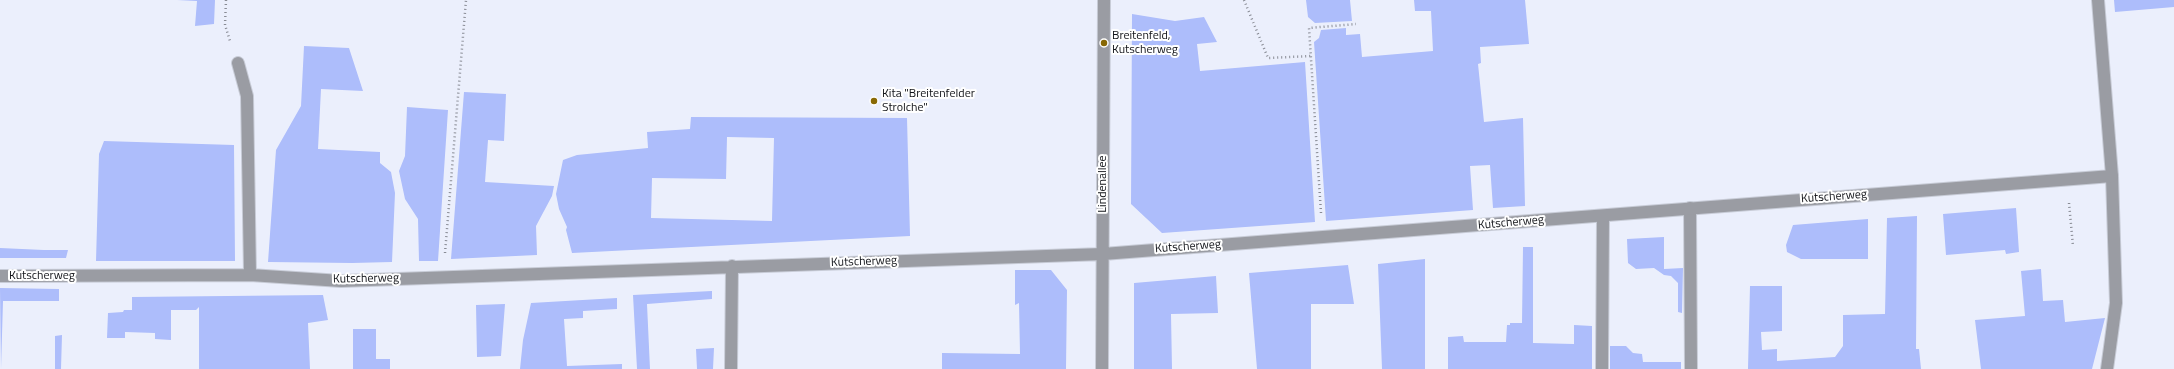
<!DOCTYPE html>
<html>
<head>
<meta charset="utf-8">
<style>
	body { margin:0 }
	canvas { display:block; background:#ebeffc }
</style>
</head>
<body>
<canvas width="2174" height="369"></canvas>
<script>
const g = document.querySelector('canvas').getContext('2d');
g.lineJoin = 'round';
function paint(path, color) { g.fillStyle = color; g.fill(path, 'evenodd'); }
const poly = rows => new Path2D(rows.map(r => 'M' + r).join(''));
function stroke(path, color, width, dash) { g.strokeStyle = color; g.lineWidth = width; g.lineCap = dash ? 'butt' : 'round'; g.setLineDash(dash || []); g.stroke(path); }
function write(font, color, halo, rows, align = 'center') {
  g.font = font + ' "Titillium Web",sans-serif'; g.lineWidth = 4; g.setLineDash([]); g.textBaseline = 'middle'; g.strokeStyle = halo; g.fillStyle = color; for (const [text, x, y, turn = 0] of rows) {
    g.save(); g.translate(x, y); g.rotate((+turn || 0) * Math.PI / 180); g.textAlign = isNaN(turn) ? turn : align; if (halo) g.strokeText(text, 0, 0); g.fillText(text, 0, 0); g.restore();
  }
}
paint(poly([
	[177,0,215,0,214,24,195,26,197,1],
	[1306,0,1350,0,1352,21,1315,23,1308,17],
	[1414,0,1525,0,1529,44,1480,47,1481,63,1478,64,1484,122,1523,118,1525,206,1493,208,1490,165,1470,166,1473,210,1326,221,1314,42,1319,38,1321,30,1346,28,1346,35,1360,34,1362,57,1433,51,1431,11,1415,11],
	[2114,0,2174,0,2174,7,2115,12],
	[1132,14,1175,21,1204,17,1217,42,1197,44,1200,71,1305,62,1315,222,1162,233,1131,204],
	[304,46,349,48,363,91,321,89,318,149,380,152,380,163,391,172,395,193,392,262,352,263,268,262,276,150,301,106],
	[464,92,506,94,504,141,488,140,485,182,554,186,552,196,536,226,537,255,451,259],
	[407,107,448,110,438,261,419,261,418,219,405,199,399,171,405,156],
	[691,117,907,118,910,236,572,253,566,230,567,227,559,209,556,194,563,160,577,155,648,148,647,132,690,129],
	[727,137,774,138,772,221,651,218,652,178,726,179],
	[104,141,234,145,235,261,96,261,99,154],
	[2016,208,2019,252,2006,254,2005,250,1946,255,1943,214],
	[1917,216,1916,349,1919,349,1921,369,1748,369,1750,286,1782,286,1782,331,1761,332,1762,350,1777,349,1777,361,1835,357,1843,346,1843,315,1885,314,1887,218],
	[1868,219,1868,259,1801,259,1787,252,1786,245,1793,225],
	[1664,237,1664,269,1683,268,1682,313,1678,312,1678,283,1671,276,1664,275,1654,268,1636,269,1628,263,1627,239],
	[1523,247,1533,247,1533,343,1574,344,1574,325,1592,326,1592,369,1448,369,1448,337,1463,336,1464,342,1506,342,1507,325,1510,325,1510,323,1522,323],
	[0,248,44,250,68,250,66,258,0,258],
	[1425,259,1425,369,1382,369,1378,264],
	[1348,265,1354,304,1311,304,1311,369,1257,369,1249,273],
	[2041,269,2043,301,2063,300,2065,322,2105,318,2092,369,1981,369,1975,320,2025,316,2021,271],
	[1015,270,1051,270,1067,290,1066,369,942,369,942,353,1020,354,1019,303,1015,305],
	[1216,276,1218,313,1171,314,1172,369,1134,369,1134,283],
	[0,288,59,289,59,301,3,301,1,369],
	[712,291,712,299,647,304,650,369,637,369,633,295],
	[323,295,328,320,308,323,310,369,199,369,199,307,196,310,171,310,171,340,155,339,155,333,125,332,125,338,107,338,108,313,123,312,124,310,132,310,132,297],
	[617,298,617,309,583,311,583,318,564,319,567,366,622,364,622,369,520,369,523,340,531,303],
	[505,304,501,356,477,357,476,305],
	[353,329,376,329,376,359,390,359,390,369,353,369],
	[62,335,61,369,55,369,55,336],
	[1610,346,1626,346,1633,353,1642,354,1643,362,1681,362,1681,369,1610,369],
	[714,348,713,369,697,369,696,349]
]), '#adbdfb');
const lane = poly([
	[1690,208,1691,369],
	[1602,369,1603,216],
	[2107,369,2116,303,2112,176]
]);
const street = poly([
	[238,63,247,96,250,275],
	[0,276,250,275,341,281,1103,254,2112,176,2098,0],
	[731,369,732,266],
	[1102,369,1104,0]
]);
stroke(lane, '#c8ccd7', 14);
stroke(street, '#c8ccd7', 14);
stroke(poly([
	[226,0,225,25,230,41],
	[1244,0,1268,58,1311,56],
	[2069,203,2073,246],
	[1321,213,1309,28,1356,24],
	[445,253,466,0]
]), '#898c95', 2.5, [1, 3]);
stroke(lane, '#9a9ca3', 12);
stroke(street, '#9a9ca3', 12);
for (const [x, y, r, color] of [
	[1104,43,4,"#886804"],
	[874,101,4,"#886804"]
]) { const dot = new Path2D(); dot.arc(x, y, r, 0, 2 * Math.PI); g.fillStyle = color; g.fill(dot); stroke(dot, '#fff', 1.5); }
write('12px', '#101217', '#fff', [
	["Breitenfeld,",1112,36],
	["Kutscherweg",1112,50],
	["Kita \"Breitenfelder",882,94],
	["Strolche\"",882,108]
], 'left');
write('12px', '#101217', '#fff', [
	["Lindenallee",1103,184,-90],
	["Kutscherweg",1834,197,-4],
	["Kutscherweg",1511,223,-5],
	["Kutscherweg",1188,247,-4],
	["Kutscherweg",864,262,-2],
	["Kutscherweg",42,276],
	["Kutscherweg",366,279,-1]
]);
</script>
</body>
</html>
